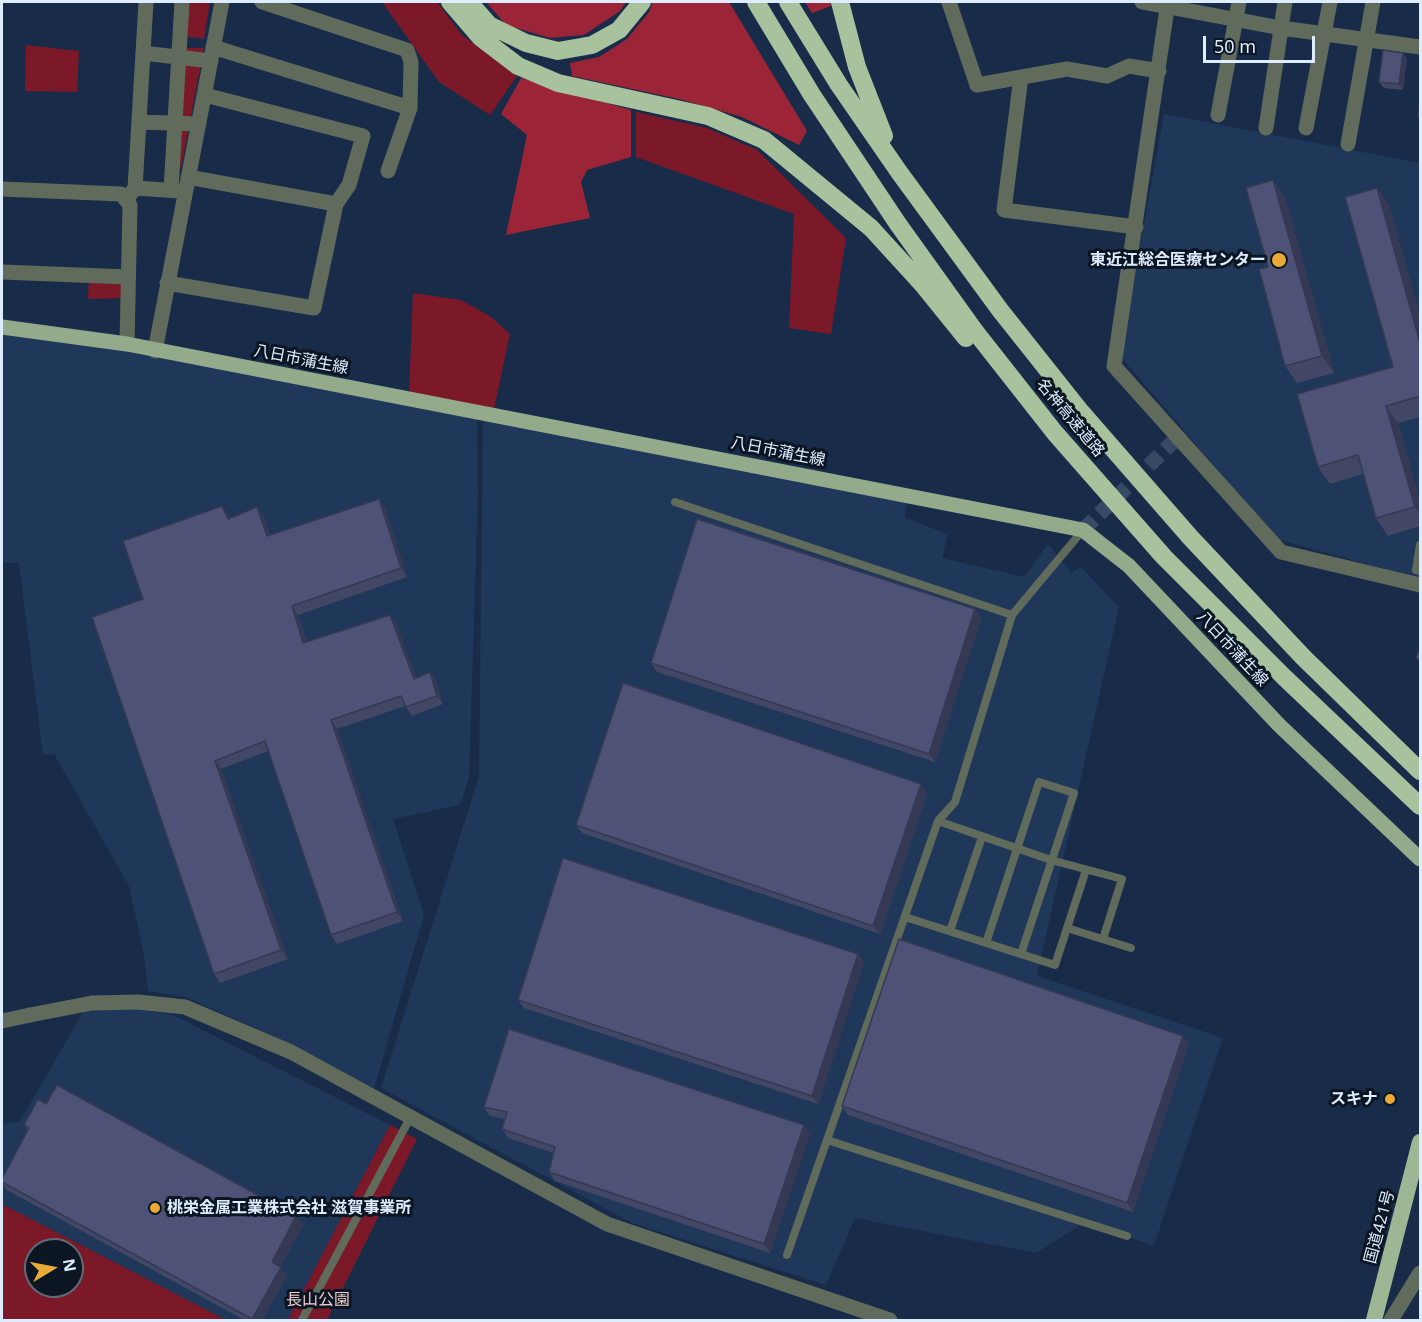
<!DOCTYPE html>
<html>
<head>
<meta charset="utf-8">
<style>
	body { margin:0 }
	#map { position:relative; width:1422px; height:1322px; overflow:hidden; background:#182c4a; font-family:"Noto Sans",sans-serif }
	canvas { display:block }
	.frame { position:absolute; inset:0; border:3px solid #deecff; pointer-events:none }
	.north { position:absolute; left:24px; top:1238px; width:60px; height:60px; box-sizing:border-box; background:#0c1522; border:2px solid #606b7a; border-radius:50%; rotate:80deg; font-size:16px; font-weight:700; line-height:24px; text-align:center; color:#deecff }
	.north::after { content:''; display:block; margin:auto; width:21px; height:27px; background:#eaaa38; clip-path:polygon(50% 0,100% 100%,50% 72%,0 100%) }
	.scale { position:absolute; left:1203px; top:36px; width:112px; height:27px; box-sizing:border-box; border:3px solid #deecff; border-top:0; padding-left:8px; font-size:18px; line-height:21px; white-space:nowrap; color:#deecff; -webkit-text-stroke:4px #0c1522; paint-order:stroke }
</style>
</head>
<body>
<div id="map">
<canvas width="1422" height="1322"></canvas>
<div class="frame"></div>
<div class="north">N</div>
<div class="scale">50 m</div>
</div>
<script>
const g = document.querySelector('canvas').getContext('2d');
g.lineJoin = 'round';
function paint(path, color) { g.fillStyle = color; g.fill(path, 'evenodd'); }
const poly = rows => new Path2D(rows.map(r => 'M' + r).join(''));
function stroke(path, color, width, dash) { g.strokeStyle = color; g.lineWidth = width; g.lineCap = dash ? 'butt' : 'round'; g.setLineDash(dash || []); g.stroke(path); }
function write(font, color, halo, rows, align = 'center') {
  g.font = font + ' "Noto Sans","Noto Sans JP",sans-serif'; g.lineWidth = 6; g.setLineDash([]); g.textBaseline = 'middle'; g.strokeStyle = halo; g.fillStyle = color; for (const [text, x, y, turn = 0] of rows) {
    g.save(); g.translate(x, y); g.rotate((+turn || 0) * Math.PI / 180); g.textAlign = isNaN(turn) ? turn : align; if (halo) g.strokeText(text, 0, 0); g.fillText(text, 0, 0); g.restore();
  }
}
paint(poly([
	[1164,114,1420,163,1420,579,1277,539,1120,356],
	[2,327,477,416,478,494,469,778,460,805,393,819,424,915,374,1089,278,1038,185,997,148,991,144,954,129,886,54,754,43,755,19,563,2,563],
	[483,414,908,492,905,518,948,534,942,558,1024,577,1048,544,1072,573,1081,567,1119,607,1037,976,1223,1038,1154,1246,1085,1222,1036,1253,855,1218,826,1285,632,1223,381,1088,479,776],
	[85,1009,133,1009,171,1014,390,1125,288,1320,226,1320,2,1204,2,1124,20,1121]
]), '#1f3759');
paint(poly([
	[188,2,210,2,204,39,185,36],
	[382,2,437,2,462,35,517,76,490,115,439,82],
	[26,45,79,51,77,92,25,91],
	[184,48,204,48,181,168,176,171],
	[636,112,707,128,757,150,846,238,831,334,789,328,794,214,636,157],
	[126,273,124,298,88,299,89,276],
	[413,293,461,300,491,317,510,334,494,409,409,395],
	[390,1125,417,1139,327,1320,288,1320],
	[2,1204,226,1320,2,1320],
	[36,1250,72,1250,72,1286,36,1286]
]), '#7b1928');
paint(poly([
	[486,2,626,2,620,11,584,35,550,38,506,25],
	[653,2,729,2,807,131,799,145,742,117,679,99,572,76,570,63,599,57,627,39,649,12],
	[805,2,830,2,831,6,812,13],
	[521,78,631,110,631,157,587,170,581,182,590,218,506,235,527,135,501,114]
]), '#9b2436');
stroke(poly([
	[1083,530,1178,437]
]), '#364965', 15, [15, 8]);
stroke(poly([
	[675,502,1012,615,1083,530],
	[1420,545,1416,570,1420,571],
	[938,821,1051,860,1122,879,1103,939],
	[905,917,1055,965,1086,870],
	[1067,928,1131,948],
	[950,931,982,837],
	[986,943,1039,782,1074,793,1021,954],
	[827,1140,1127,1236],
	[787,1255,938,821,955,802,1012,615],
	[302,1320,410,1118]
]), '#606b5c', 8);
stroke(poly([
	[949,2,977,85,1067,69,1107,76,1129,66,1159,71],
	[1142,2,1281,28,1420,47],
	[1168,2,1114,366,1281,552,1420,585],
	[213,47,410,108,411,62,407,50,262,2],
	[143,53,211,61],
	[1021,77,1004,210,1136,227],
	[205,95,363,136,349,185,336,204],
	[1218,115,1239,2],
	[139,122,199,124],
	[1266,128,1285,2],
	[1306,128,1330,2],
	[1348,144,1373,2],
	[388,171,410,108],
	[135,188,180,191],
	[2,189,121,194,126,200,130,205,127,344],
	[171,190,182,2],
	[126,200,135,188,146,2],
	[2,272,128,277],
	[167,283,314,308,336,204,188,177],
	[155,351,222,2],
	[2,1021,30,1015],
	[1391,1320,1420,1273]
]), '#606b5c', 15);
stroke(poly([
	[30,1015,92,1003,138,1002,185,1007,291,1052,607,1224,890,1320]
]), '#606b5c', 15);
stroke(poly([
	[2,327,127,344,1083,530,1129,566,1279,725,1420,859]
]), '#93aa8b', 15);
stroke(poly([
	[1374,1320,1420,1142]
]), '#9db694', 16);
stroke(poly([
	[450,2,480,37,518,66,558,83,708,116,764,140,871,228,924,286,966,338],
	[469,2,489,25,526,43,558,51,592,45,619,30,642,2],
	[756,2,812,95,898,224,974,330,1055,433,1164,557,1284,677,1420,806],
	[788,2,839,85,899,172,1000,310,1081,412,1190,537,1303,657,1420,771],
	[840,2,857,67,884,136]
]), '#a7c29d', 18);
paint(poly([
	[1407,59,1403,90,1384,88,1379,82],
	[1377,188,1389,205,1420,317,1420,417,1398,423,1420,501,1420,526,1388,536,1376,518,1363,474,1330,484,1318,467,1393,367],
	[1285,197,1334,373,1297,383,1285,366,1268,267],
	[222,506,230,518,257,507,263,516,270,535,385,508,407,577,298,615,307,642,396,624,416,678,436,681,443,704,412,716,405,706,337,729,403,921,337,944,331,935,268,751,221,769,288,959,220,983,214,974,143,599],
	[975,609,981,618,935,762,657,672,651,663],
	[927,793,880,934,582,833,576,825],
	[858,954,864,963,818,1104,524,1008,518,1000],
	[1189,1044,1133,1212,848,1115,842,1106],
	[484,1107,810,1134,770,1253,555,1181,549,1172,554,1153,508,1138,502,1129,505,1119,490,1116],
	[24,1125,296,1216,303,1225,280,1267,287,1276,262,1320,244,1320,7,1190,2,1183,2,1179,28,1131]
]), '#424765');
paint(poly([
	[1403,53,1407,59,1403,90,1399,84],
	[1273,180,1285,197,1334,373,1322,356],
	[1377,188,1389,205,1420,317,1420,343],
	[1386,406,1398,423,1420,501,1420,515,1415,507],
	[379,499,385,508,407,577,401,568],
	[222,506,229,515,234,528,228,519],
	[257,507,263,516,273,545,267,536],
	[292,606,298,615,310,652,303,643],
	[975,609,981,618,935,762,929,754],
	[390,615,396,624,420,688,414,679],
	[430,672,436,681,443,704,437,696],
	[331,720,337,729,403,921,397,912],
	[215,761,221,769,288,959,281,950],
	[921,784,927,793,880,934,873,926],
	[858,954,864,963,818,1104,812,1096],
	[1183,1036,1189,1044,1133,1212,1127,1203],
	[804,1125,810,1134,770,1253,764,1244],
	[296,1216,303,1225,278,1271,272,1262],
	[281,1267,287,1276,262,1320,253,1320,252,1319]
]), '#363953');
const building = poly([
	[1383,50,1403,53,1399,84,1379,82,1383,50],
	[1420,102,1420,117,1418,116,1420,102],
	[1273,180,1322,356,1285,366,1259,269,1268,267,1246,188,1273,180],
	[1377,188,1420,343,1420,396,1386,406,1415,507,1376,518,1358,455,1318,467,1297,394,1393,367,1345,197,1377,188],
	[379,499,401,568,292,606,303,643,390,615,414,679,430,672,437,696,406,707,401,696,331,720,397,912,331,935,265,741,215,761,281,950,214,974,92,617,143,599,123,541,222,506,228,519,257,507,267,536,379,499],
	[697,519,975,609,929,754,651,663,697,519],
	[1420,648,1420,660,1416,658,1420,648],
	[623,683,921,784,873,926,576,825,623,683],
	[563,858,858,954,812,1096,518,1000,563,858],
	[899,939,1183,1036,1127,1203,842,1106,899,939],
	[509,1029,804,1125,764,1244,549,1172,555,1147,502,1129,507,1112,484,1107,509,1029],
	[57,1085,296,1216,272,1262,281,1267,252,1319,2,1182,2,1179,29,1128,24,1125,38,1099,46,1104,57,1085]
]);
paint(building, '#4d5276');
stroke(building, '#363953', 1.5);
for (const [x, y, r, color] of [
	[1279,260,8,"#eaaa38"],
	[1390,1099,6,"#eaaa38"],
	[155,1208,6,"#eaaa38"]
]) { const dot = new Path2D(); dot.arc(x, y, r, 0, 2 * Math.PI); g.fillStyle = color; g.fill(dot); stroke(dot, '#0c1522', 2); }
write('bold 16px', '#deecff', '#0c1522', [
	["東近江総合医療センター",1266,260],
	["スキナ",1378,1099],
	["桃栄金属工業株式会社 滋賀事業所",167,1208,"left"]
], 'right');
write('16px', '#deecff', '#0c1522', [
	["八日市蒲生線",301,360,11],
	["名神高速道路",1070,418,50],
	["八日市蒲生線",778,452,11],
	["八日市蒲生線",1232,649,47],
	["国道421号",1380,1227,-75]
]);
write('16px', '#edcdcd', '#0c1522', [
	["長山公園",318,1300]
]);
</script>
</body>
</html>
